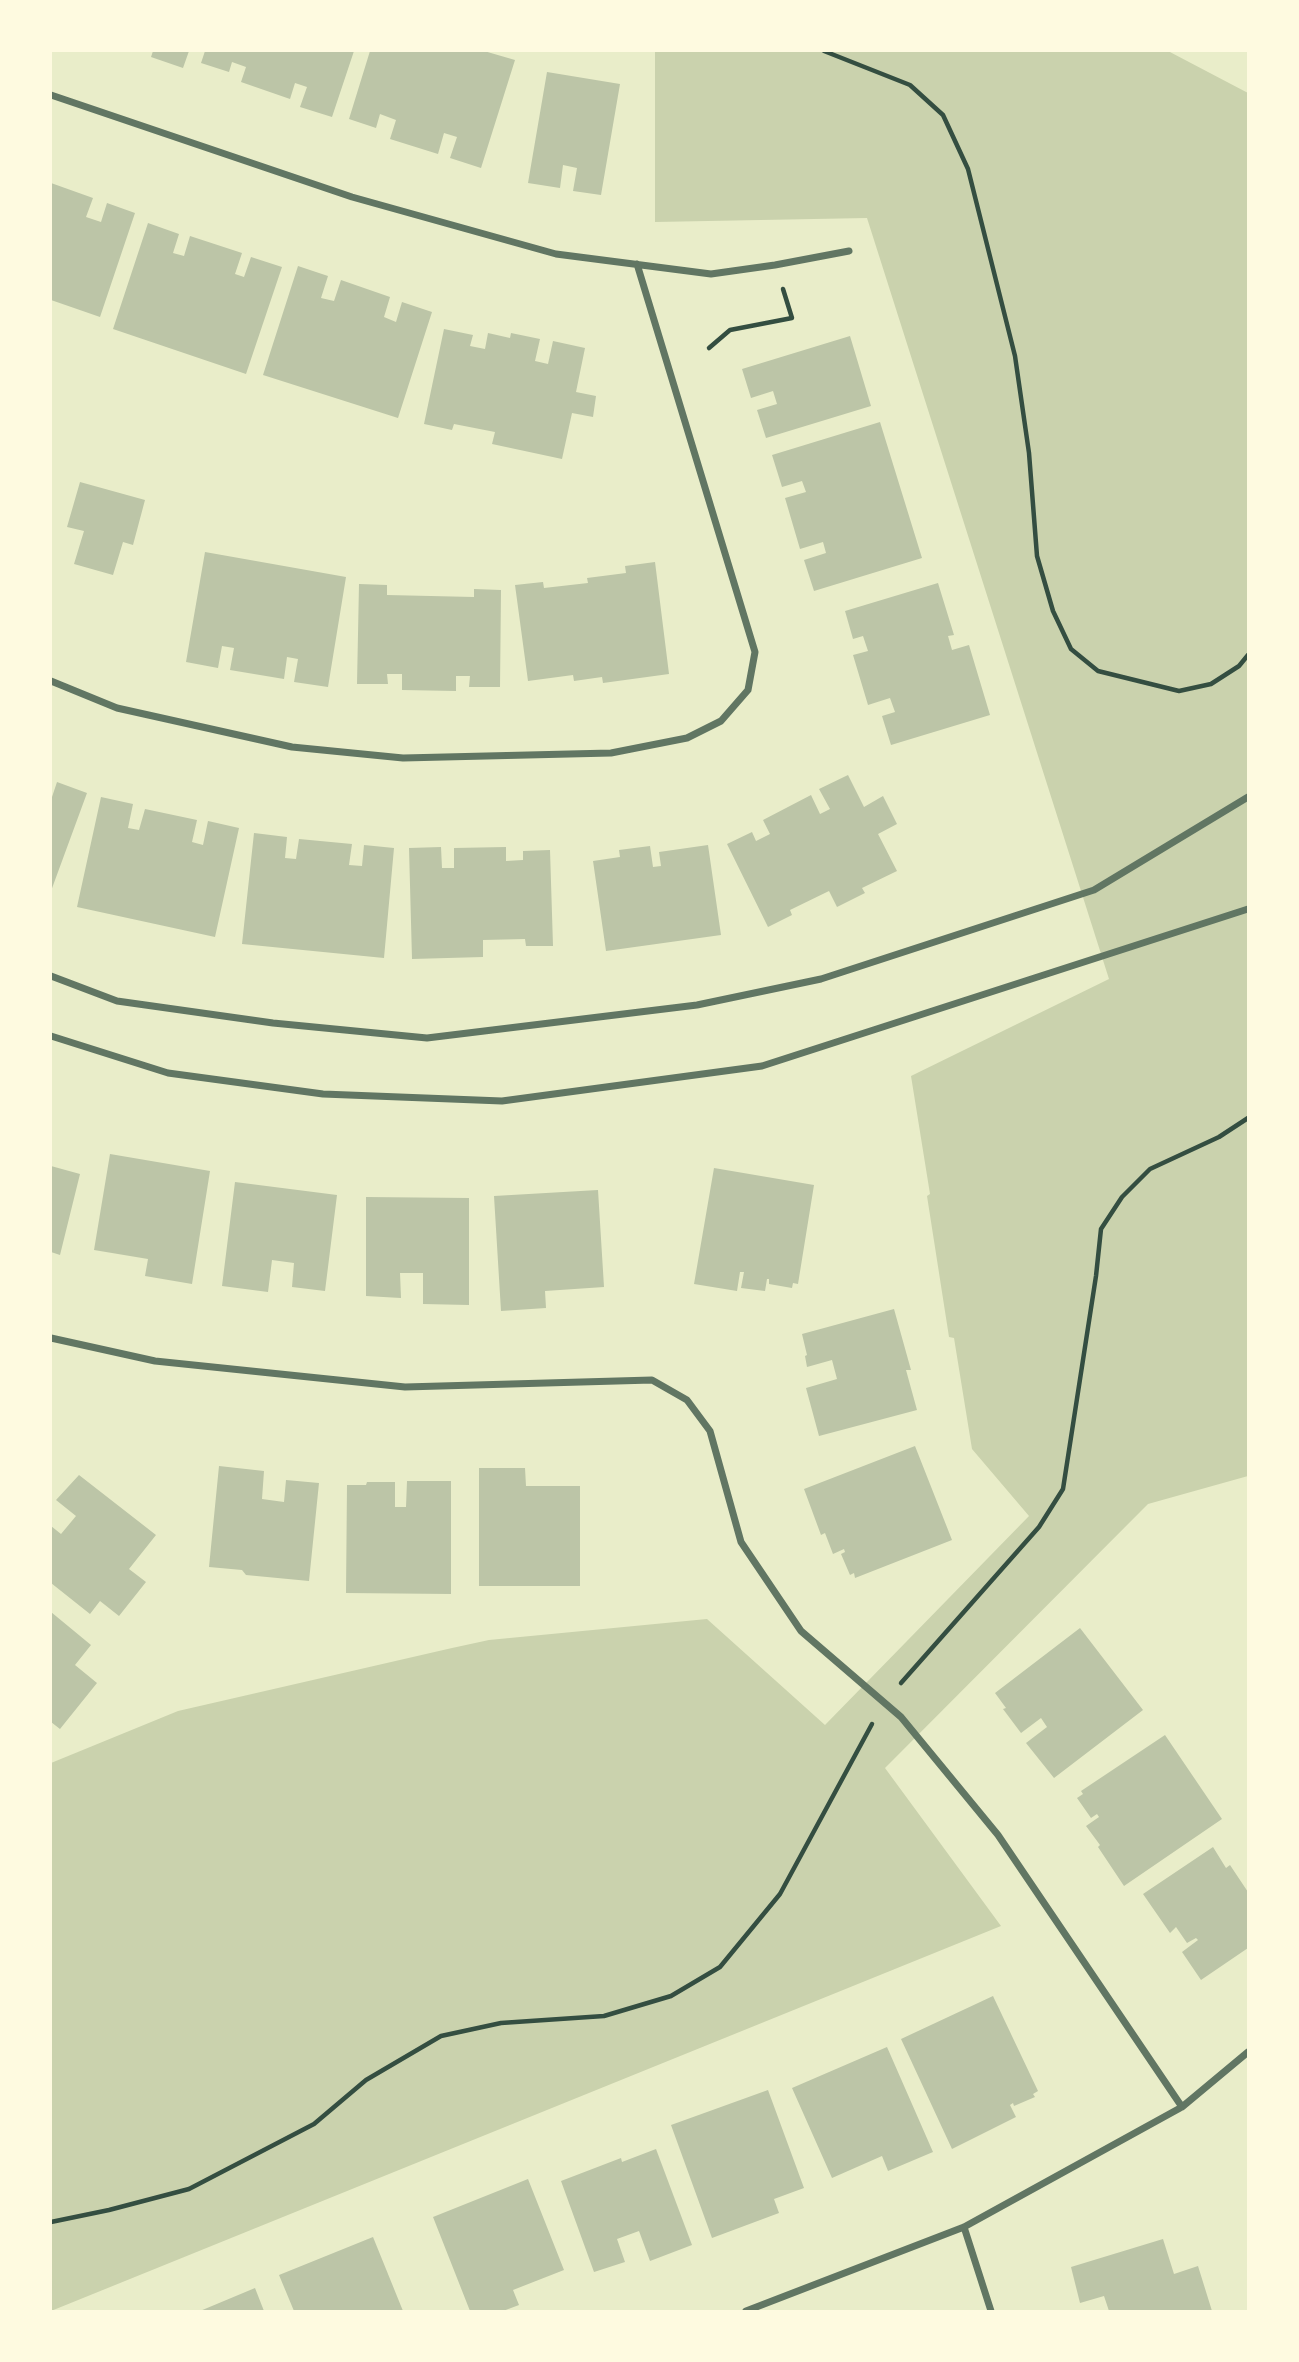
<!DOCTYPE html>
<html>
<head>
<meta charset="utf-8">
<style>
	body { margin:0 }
	#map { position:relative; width:1299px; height:2362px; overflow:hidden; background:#e9edc9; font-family:"Noto Serif",serif }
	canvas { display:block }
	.frame { position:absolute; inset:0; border:52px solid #fefae0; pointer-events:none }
</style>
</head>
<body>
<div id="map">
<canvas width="1299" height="2362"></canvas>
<div class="frame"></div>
</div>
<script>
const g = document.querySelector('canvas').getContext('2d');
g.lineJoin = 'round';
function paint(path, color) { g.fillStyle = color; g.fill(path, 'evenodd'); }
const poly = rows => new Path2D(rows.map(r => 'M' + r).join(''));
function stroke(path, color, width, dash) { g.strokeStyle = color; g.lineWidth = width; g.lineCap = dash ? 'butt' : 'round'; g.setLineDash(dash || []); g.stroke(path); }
paint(poly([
	[655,51,1168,51,1248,93,1248,1476,1148,1504,885,1768,1001,1926,51,2311,51,1763,178,1711,452,1648,489,1640,707,1619,825,1725,1029,1516,972,1449,954,1338,949,1337,927,1196,930,1194,911,1076,1109,979,867,218,655,222]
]), '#cad2ad');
paint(poly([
	[153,51,189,51,183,68,151,57],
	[205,51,354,51,332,117,300,107,307,87,295,83,290,99,241,82,246,67,232,62,229,72,201,63],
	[370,51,484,51,515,60,481,168,450,158,457,137,444,133,438,154,390,139,396,120,380,114,376,128,349,119],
	[547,72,620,84,601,195,573,191,577,168,563,165,560,188,528,183],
	[51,183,93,198,86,217,101,222,107,203,135,213,100,317,51,300],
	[148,223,179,234,173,253,184,256,190,236,242,253,235,274,244,277,251,257,282,267,246,374,113,329],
	[298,266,328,276,321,298,334,301,341,280,390,297,384,317,396,322,402,302,432,312,398,418,263,375],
	[444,329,473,335,470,346,485,349,488,333,510,338,511,333,540,339,535,361,548,364,553,341,585,348,576,392,596,396,593,417,572,413,562,459,492,444,495,432,454,424,452,430,424,424],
	[850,336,871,406,766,438,757,410,777,404,773,391,751,398,742,369],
	[880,422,922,558,814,591,804,560,826,553,823,542,800,549,785,498,806,492,802,481,782,487,772,455],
	[80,482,145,500,133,545,123,542,113,575,74,564,84,531,67,527],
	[205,552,346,577,328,687,294,682,298,659,287,657,284,679,230,670,234,648,222,646,218,668,186,662],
	[655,562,669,674,603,683,602,677,574,681,573,675,528,681,515,585,543,582,544,588,588,583,587,578,626,573,625,566],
	[938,583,954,635,948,636,952,650,969,645,990,715,891,745,882,716,895,712,890,698,868,705,853,655,868,651,863,636,853,639,845,611],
	[359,584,387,585,387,595,474,597,474,589,501,590,500,687,469,687,470,676,456,676,456,691,402,690,402,674,387,674,388,684,357,684],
	[848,775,864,807,883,796,897,824,878,834,897,871,862,888,865,893,837,907,829,891,790,910,792,915,768,927,727,844,752,832,756,841,770,834,763,820,811,795,820,814,830,809,819,789],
	[57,782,87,793,51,891,51,800],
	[101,797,133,804,128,828,139,830,145,809,197,820,192,842,203,845,208,821,239,828,215,937,77,907],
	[254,833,287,837,285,858,296,859,299,839,352,844,349,865,362,866,364,845,394,848,384,958,242,944],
	[708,845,721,935,606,951,593,861,620,857,619,850,650,846,653,867,661,866,659,852],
	[441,847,442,868,454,868,454,848,506,847,506,861,523,860,523,851,550,850,553,946,526,946,525,939,483,940,483,957,412,959,409,848],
	[110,1154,210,1171,192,1284,145,1276,148,1259,94,1250],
	[51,1166,80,1174,60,1255,51,1252],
	[714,1168,814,1185,798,1284,793,1283,792,1288,769,1284,769,1279,767,1279,765,1291,741,1288,744,1272,740,1272,737,1291,694,1284],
	[235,1182,337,1195,325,1291,292,1287,294,1263,272,1260,268,1292,222,1286],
	[598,1190,604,1287,545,1291,546,1308,501,1311,494,1196],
	[366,1197,469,1198,469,1305,423,1304,423,1273,400,1273,401,1298,366,1296],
	[894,1309,911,1370,906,1370,917,1410,819,1436,806,1388,837,1379,832,1360,807,1367,805,1356,807,1355,802,1334],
	[915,1446,952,1540,855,1578,854,1573,850,1575,841,1554,845,1552,844,1549,833,1554,825,1533,821,1535,804,1489],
	[219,1466,264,1471,262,1499,284,1502,286,1480,319,1483,309,1581,246,1575,242,1570,209,1567],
	[479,1468,525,1468,526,1486,580,1486,580,1586,479,1586],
	[79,1475,156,1535,129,1569,146,1582,119,1616,100,1601,90,1614,51,1583,51,1526,61,1534,76,1516,56,1500],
	[407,1481,451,1481,451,1594,346,1593,347,1485,366,1485,367,1482,395,1482,395,1507,406,1507],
	[51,1612,91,1645,75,1665,97,1683,60,1729,51,1722],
	[1080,1628,1143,1710,1054,1778,1026,1743,1047,1727,1041,1718,1021,1733,1003,1709,1006,1708,995,1693],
	[1165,1735,1222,1819,1124,1886,1098,1847,1100,1845,1086,1826,1099,1817,1097,1814,1091,1818,1077,1798,1083,1794,1081,1791],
	[1213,1847,1226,1868,1230,1865,1248,1892,1248,1948,1201,1980,1182,1952,1198,1940,1196,1938,1187,1943,1176,1927,1170,1933,1143,1894],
	[993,1996,1038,2091,1033,2094,1035,2097,1014,2106,1013,2103,1010,2105,1016,2117,952,2149,901,2039],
	[887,2047,933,2152,888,2171,882,2156,832,2178,792,2088],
	[768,2090,804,2188,774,2199,779,2213,712,2238,671,2125],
	[656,2149,692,2245,650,2261,639,2231,617,2239,625,2262,594,2272,561,2181,621,2158,622,2162],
	[528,2179,564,2270,513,2290,519,2305,503,2311,470,2311,433,2217],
	[373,2237,403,2311,294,2311,279,2275],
	[1163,2239,1174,2274,1198,2266,1212,2311,1109,2311,1104,2296,1080,2303,1071,2267],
	[255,2288,264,2311,200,2311]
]), '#bcc5a7');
stroke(poly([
	[824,51,910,85,943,115,968,169,1015,356,1029,453,1037,556,1053,611,1071,649,1098,671,1179,691,1211,684,1239,666,1248,655],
	[709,348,730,330,792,318,783,289],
	[901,1683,1039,1527,1063,1489,1096,1276,1101,1229,1122,1197,1150,1169,1219,1137,1248,1118],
	[51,2222,109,2210,189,2189,314,2124,366,2080,441,2036,501,2023,604,2016,671,1996,720,1967,780,1894,872,1724]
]), '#344e41', 4.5);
stroke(poly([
	[51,95,352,197,556,254,711,274,775,265,849,251],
	[51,681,117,708,292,747,403,758,611,753,687,738,721,721,748,690,755,652,637,264],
	[51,976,117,1001,273,1023,427,1038,697,1005,821,979,1094,890,1248,797],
	[51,1036,168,1073,323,1094,502,1101,762,1066,1248,909],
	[51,1338,155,1361,405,1387,652,1380,687,1400,710,1431,741,1542,801,1631,901,1717,998,1835,1182,2107],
	[964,2227,991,2311],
	[746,2311,964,2227,1182,2107,1248,2052]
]), '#617663', 7);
</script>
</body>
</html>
